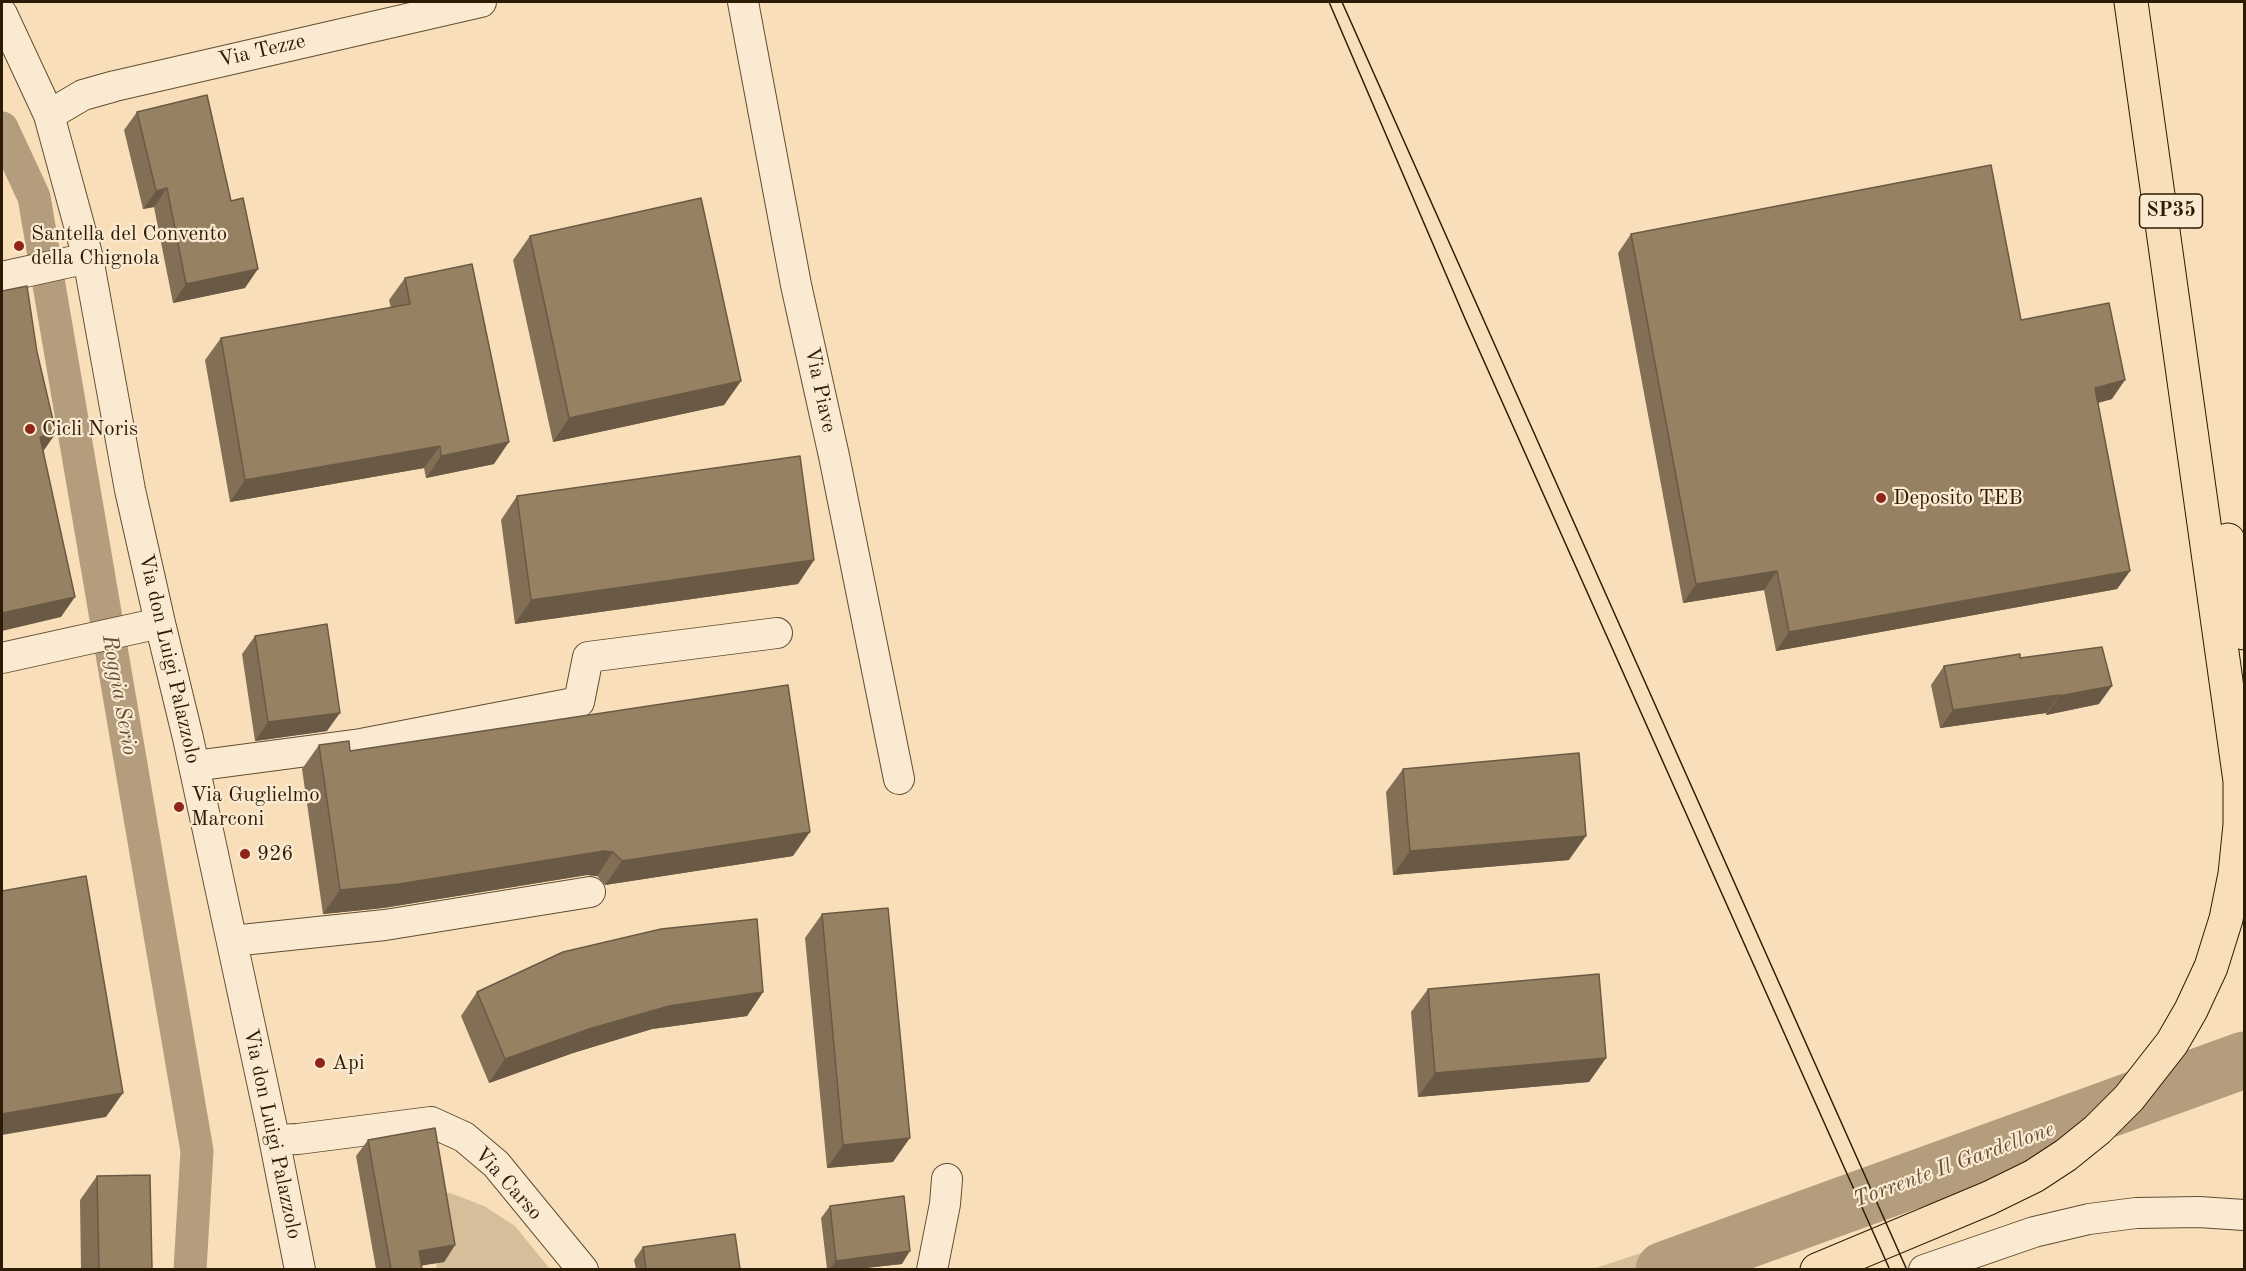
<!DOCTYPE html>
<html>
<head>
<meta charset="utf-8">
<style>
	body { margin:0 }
	#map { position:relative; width:2246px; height:1271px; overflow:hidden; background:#f9dfb9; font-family:"Old Standard TT",serif }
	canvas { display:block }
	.frame { position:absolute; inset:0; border:3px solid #2d1c05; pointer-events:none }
</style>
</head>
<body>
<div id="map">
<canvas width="2246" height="1271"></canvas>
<div class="frame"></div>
</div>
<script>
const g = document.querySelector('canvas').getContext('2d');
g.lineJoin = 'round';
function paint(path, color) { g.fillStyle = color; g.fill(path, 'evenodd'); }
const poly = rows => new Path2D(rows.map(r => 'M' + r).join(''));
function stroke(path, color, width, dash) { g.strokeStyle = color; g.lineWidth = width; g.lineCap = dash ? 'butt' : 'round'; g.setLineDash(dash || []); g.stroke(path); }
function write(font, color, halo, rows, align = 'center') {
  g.font = font + ' "Old Standard TT",serif'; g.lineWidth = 4.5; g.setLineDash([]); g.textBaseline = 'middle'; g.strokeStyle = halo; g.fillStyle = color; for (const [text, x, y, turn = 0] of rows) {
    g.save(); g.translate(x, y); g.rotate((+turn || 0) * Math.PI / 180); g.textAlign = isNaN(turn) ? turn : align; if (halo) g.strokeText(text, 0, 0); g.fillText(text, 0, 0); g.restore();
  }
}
paint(poly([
	[1841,1186,1855,1218,1723,1269,1593,1269],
	[425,1191,450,1193,484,1206,515,1226,550,1269,437,1269]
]), '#d6be9a');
stroke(poly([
	[2,128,34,197,197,1151,190,1270]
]), '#b49d7c', 33);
stroke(poly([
	[1664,1270,2244,1060]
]), '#b49d7c', 57);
const minor = poly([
	[743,2,796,285,834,456,899,779],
	[2,14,49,115,88,258,130,490,160,623,188,738,272,1128,300,1270],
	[49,115,83,95,115,86,481,2],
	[2,277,88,258],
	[2,658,160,623],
	[194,766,361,744,579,702,588,657,777,633],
	[232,941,385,925,590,892],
	[275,1140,298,1139,431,1122,464,1137,496,1164,583,1270],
	[932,1270,945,1204,947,1179],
	[1924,1270,2034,1232,2089,1219,2136,1213,2199,1212,2244,1215]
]);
const highway = poly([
	[2228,540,2244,633],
	[1817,1270,1989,1198,2034,1176,2066,1155,2097,1130,2129,1098,2172,1043,2191,1010,2211,967,2226,919,2235,874,2240,825,2240,781,2131,2]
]);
stroke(minor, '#604d32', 32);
stroke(highway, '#2d1c05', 35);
stroke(minor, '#fbead2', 30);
stroke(highway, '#f9dfb9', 33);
stroke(poly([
	[1329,2,1466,321,1890,1270],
	[1342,2,1907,1270]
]), '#2d1c05', 1.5);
paint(poly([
	[137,112,231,201,245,288,173,303,154,207,143,209,124,130],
	[1631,234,2021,320,2112,399,2098,403,2130,571,2117,589,1776,651,1764,590,1683,603,1618,253],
	[530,236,741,381,724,405,553,442,513,260],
	[405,278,494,464,426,478,424,468,230,502,205,360,221,338,391,308,389,300],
	[517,496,814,560,798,584,515,624,501,520],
	[255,636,327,731,255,741,242,654],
	[2020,658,2099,704,2046,715,2046,713,1940,728,1931,685,1944,666],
	[319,745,350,751,793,856,605,885,597,876,587,875,383,908,323,914,302,769],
	[1403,769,1569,860,1393,875,1386,792],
	[822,914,893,1162,827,1168,805,938],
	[1428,989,1606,1058,1589,1082,1418,1097,1411,1012],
	[477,992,763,992,747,1016,652,1029,573,1053,489,1083,461,1016],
	[368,1140,455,1245,444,1262,422,1265,422,1269,376,1269,356,1156],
	[97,1176,152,1269,81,1269,80,1200],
	[830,1206,902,1264,856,1269,827,1269,821,1218],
	[643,1247,740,1269,636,1269,634,1260]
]), '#826f55');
paint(poly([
	[167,188,154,207,143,209,156,191],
	[258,269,245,288,173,303,186,284],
	[2125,380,2112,399,2082,407,2095,388],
	[741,381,724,405,553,442,569,418],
	[56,433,42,453,40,437],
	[509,442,494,464,426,478,441,456],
	[440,446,424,468,230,502,245,480],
	[814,560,798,584,515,624,531,600],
	[1777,571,1764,590,1683,603,1696,584],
	[2130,571,2117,589,1776,651,1789,632],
	[75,597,61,617,2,631,2,613],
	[2112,686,2099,704,2046,715,2059,696],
	[2059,695,2046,713,1940,728,1953,710],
	[340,713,327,731,255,741,268,722],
	[810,832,793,856,605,885,622,861],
	[1586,836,1569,860,1393,875,1410,851],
	[604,851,613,852,597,876,587,875,383,908,323,914,340,890],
	[763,992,747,1016,652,1029,573,1053,489,1083,505,1059,589,1029,669,1006],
	[1606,1058,1589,1082,1418,1097,1435,1073],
	[123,1093,106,1117,2,1135,2,1114],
	[910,1138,893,1162,827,1168,843,1145],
	[455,1245,444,1262,407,1268,419,1251],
	[910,1251,902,1264,856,1269,830,1269,836,1261]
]), '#6a5a45');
const building = poly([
	[207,95,231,201,243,198,258,269,186,284,167,188,156,191,137,112,207,95],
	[1991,165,2021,320,2109,303,2125,380,2095,388,2130,571,1789,632,1777,571,1696,584,1631,234,1991,165],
	[701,198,741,381,569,418,530,236,701,198],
	[472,264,509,442,441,456,440,446,245,480,221,338,410,304,405,278,472,264],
	[27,286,37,352,56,433,40,437,75,597,2,613,2,291,27,286],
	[800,456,814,560,531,600,517,496,800,456],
	[327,624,340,713,268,722,255,636,327,624],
	[2102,647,2112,686,2059,696,2059,695,1953,710,1944,666,2020,654,2020,658,2102,647],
	[788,685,810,832,622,861,613,852,604,851,399,884,340,890,319,745,349,741,350,751,788,685],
	[1579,753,1586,836,1410,851,1403,769,1579,753],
	[86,876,123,1093,2,1114,2,891,86,876],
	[888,908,910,1138,843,1145,822,914,888,908],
	[757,919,763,992,669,1006,589,1029,505,1059,477,992,563,952,661,929,757,919],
	[1599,974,1606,1058,1435,1073,1428,989,1599,974],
	[435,1128,455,1245,419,1251,422,1269,391,1269,368,1140,435,1128],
	[150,1175,152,1269,99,1269,97,1176,150,1175],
	[904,1196,910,1251,836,1261,830,1206,904,1196],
	[735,1234,740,1269,646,1269,643,1247,735,1234]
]);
paint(building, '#978163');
stroke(building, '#6a5a45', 1.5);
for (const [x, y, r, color] of [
	[19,246,6,"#8f2418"],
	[30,429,6,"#8f2418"],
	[1881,498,6,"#8f2418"],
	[179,807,6,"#8f2418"],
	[245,854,6,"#8f2418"],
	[320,1063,6,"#8f2418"]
]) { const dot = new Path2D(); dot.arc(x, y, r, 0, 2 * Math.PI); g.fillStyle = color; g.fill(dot); stroke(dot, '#fbead2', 2); }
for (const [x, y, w] of [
	[2171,211,63]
]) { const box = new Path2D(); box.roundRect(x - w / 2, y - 17, w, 34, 4.5); g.fillStyle = '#fbead2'; g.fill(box); stroke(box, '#2d1c05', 1.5); }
write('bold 20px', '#2d1c05', null, [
	["SP35",2171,211]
]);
write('21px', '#2d1c05', '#fbead2', [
	["Via Tezze",262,51,-13],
	["Via Piave",820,390,78],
	["Via don Luigi Palazzolo",169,659,77],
	["Via don Luigi Palazzolo",272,1134,78],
	["Via Carso",508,1184,48]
]);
write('21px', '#2d1c05', '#fbead2', [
	["Santella del Convento",31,234],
	["della Chignola",31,258],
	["Cicli Noris",42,429],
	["Deposito TEB",1893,498],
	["Via Guglielmo",191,795],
	["Marconi",191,819],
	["926",257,854],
	["Api",332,1063]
], 'left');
write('italic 22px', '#635035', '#fbead2', [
	["Roggia Serio",119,695,80],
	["Torrente Il Gardellone",1954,1165,-20]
]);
</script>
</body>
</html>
